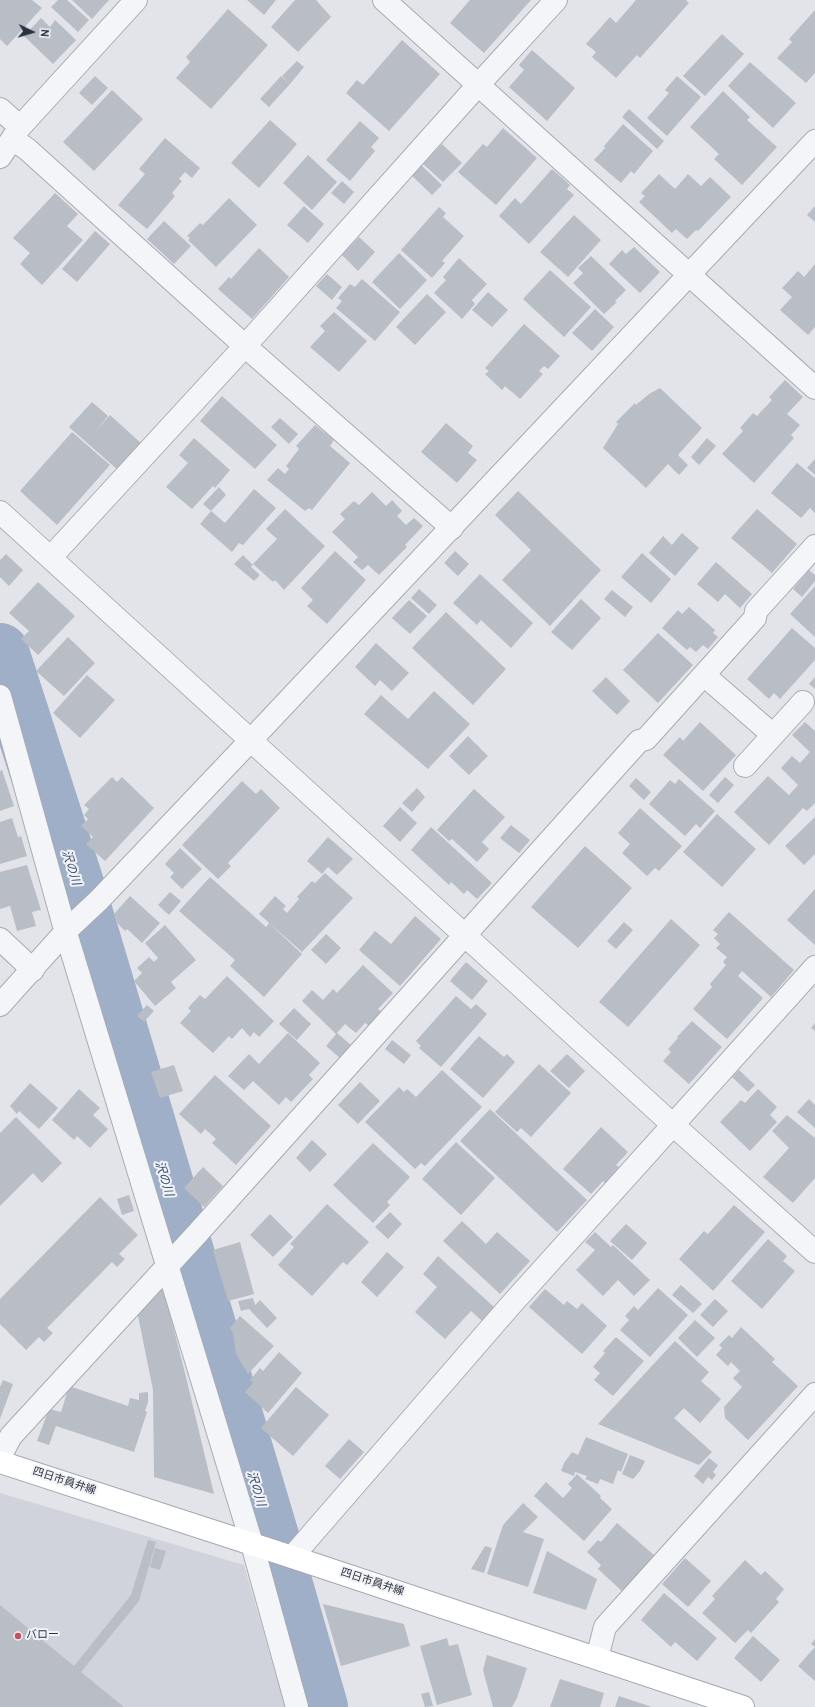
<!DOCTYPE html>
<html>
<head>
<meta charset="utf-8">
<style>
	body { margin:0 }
	#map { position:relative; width:815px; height:1707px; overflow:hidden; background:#e2e4e9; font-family:Overpass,sans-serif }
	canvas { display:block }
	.north { position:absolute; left:12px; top:12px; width:40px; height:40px; -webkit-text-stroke:3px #f1f3f7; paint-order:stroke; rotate:95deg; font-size:11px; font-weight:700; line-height:16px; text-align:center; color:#2b3140 }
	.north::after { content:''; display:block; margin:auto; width:14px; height:18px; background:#2b3140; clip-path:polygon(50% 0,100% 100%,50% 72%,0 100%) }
</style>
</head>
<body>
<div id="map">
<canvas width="815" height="1707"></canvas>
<div class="north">N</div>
</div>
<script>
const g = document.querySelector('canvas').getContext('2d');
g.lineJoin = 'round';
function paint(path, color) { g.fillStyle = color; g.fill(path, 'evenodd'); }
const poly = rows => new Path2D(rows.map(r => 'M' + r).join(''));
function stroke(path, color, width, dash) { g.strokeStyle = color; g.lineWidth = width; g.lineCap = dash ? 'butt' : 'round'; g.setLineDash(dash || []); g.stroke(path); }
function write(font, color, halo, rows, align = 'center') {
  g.font = font + ' Overpass,"Noto Sans JP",sans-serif'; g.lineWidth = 4; g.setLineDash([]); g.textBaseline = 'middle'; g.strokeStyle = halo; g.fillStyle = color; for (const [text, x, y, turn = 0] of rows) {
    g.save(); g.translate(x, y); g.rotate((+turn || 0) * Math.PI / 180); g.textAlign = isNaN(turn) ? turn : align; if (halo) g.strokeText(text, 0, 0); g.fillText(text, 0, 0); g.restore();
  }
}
paint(poly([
	[0,1493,244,1565,285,1707,0,1707]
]), '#d0d3db');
stroke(poly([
	[0,652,77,890,269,1533,319,1707]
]), '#9fafc7', 58);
paint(poly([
	[0,0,32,0,42,8,7,46,0,39],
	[58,0,67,0,89,20,78,32,51,7],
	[72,0,109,0,92,19],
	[247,0,276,0,264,15],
	[295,0,316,0,331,17,298,52,271,27],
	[470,0,531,0,484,53,450,23],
	[636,0,686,0,689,3,640,58,637,55,616,78,592,57,596,52,586,44,610,17,616,23],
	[228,9,268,45,211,109,176,78,190,62,186,57],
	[815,10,815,73,806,83,777,58,792,42,789,39],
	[41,18,50,27,55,20,76,40,53,64,24,36],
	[722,34,744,54,705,96,683,76],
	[402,40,440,74,389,131,346,93,357,80,363,85],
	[532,50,575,88,547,121,509,87,524,70,519,65],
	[297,61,304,67,290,84,282,76],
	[750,62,796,103,773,128,728,86],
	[95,76,108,88,92,105,79,93],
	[281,76,290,84,269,107,260,99],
	[677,76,701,97,667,136,647,118,669,93,665,90],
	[112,90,143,119,94,171,63,142],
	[723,91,750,117,747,120,777,147,742,185,714,159,719,154,690,127],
	[629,109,664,141,657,149,622,117],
	[270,120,297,144,259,188,231,163],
	[360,121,379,138,371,147,375,151,350,181,326,160],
	[623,124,653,151,634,174,631,171,621,183,594,160,605,148,604,146],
	[503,128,537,158,496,205,458,172,483,144,487,147],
	[165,138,200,168,192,178,185,172,179,179,182,181,172,193,175,196,147,229,118,205,145,174,139,169],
	[442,144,462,163,443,182,423,164],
	[308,155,337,182,312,210,283,183],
	[421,165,442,185,432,195,411,175],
	[552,169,570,185,567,189,574,195,529,244,499,216,515,198,521,204],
	[659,174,675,189,688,174,701,186,710,177,731,197,698,231,696,230,687,239,676,229,672,233,639,202,645,196,641,193],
	[342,181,354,192,344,204,331,193],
	[55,193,78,214,67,226,83,240,42,285,20,264,30,253,13,238],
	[229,198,257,225,216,267,188,240,190,238,187,236,200,223,203,225],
	[304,206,324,224,308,243,287,225],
	[815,206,815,222,807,215],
	[439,207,446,213,443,217,464,236,442,261,445,263,432,278,401,250],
	[574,215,601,240,568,277,540,252],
	[164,221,191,246,174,264,147,239],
	[95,231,110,244,77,282,62,269],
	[359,237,375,252,358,271,342,255],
	[634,247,660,272,640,293,609,264,622,250,626,254],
	[259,248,289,277,252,319,218,289,229,277,231,279],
	[399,253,427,280,400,309,372,282],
	[591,256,626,290,615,301,617,302,604,314,573,283,583,273,578,268],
	[459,258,487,284,472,300,475,304,462,319,434,293,446,280,443,277],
	[815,264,815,327,808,335,780,310,792,297,782,288,798,271,804,277],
	[550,270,591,307,564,337,523,299],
	[327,274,342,287,332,300,316,286],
	[362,279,400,312,375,341,336,308,342,301,338,298,350,284,355,287],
	[488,292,508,310,492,327,472,310],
	[427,294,446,312,415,345,396,327],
	[595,309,614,327,592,351,572,333],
	[334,312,367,341,339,372,310,347,325,331,320,326],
	[524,324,560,356,548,369,544,366,539,371,543,374,520,399,505,386,502,390,485,374,489,371,485,368],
	[785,380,803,397,787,414,800,425,791,435,794,438,754,483,722,454,743,431,740,428,753,413,757,416,772,400,769,397],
	[660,388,702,428,678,455,688,465,679,475,668,464,646,488,603,448,618,424,616,422,635,403,636,405,649,394],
	[222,396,277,445,255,469,200,421],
	[92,402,108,416,95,432,110,415,142,444,119,471,69,427],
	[280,418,298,434,289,444,271,427],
	[446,423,473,446,468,453,477,460,457,483,421,452],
	[315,425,334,440,330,446,350,463,312,510,309,508,305,511,267,480,278,468,285,474,289,469,286,466,299,449,296,446],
	[72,432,110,465,57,525,20,491],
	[194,438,230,470,215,488,213,486,192,509,166,487,188,463,179,455],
	[707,438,716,446,699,465,691,457],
	[815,459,815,475,807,468],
	[797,463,815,478,815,513,810,508,801,518,771,493],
	[219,487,226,495,211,511,225,523,254,489,276,508,243,545,239,543,232,552,200,524,211,511,203,504],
	[518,491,601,570,550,626,502,580,531,550,495,515],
	[372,492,386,506,392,500,402,511,397,516,406,525,414,518,423,526,405,545,407,547,379,575,368,565,362,570,353,562,358,557,332,532,345,519,340,514,354,501,359,505],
	[285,509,325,546,284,590,275,580,273,582,253,564,277,539,266,529],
	[757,509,797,544,772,573,731,538],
	[682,533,699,548,675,576,649,553,663,536,672,545],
	[335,551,366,580,327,624,307,606,313,600,301,588],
	[455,551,469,564,458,576,444,563],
	[642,553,671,579,651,603,621,577],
	[6,554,23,570,9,586,0,577,0,560],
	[243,555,253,565,251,567,260,575,254,581,234,564],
	[716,562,752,594,740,608,725,594,718,602,697,584],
	[809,570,815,575,815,581,802,597,793,589],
	[480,574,533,623,511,648,481,620,477,625,453,603],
	[38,582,75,616,38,655,21,639,29,631,9,613],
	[815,586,815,637,790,614],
	[419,589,437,605,429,614,411,598],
	[612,590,633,607,625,617,604,599],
	[581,599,601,618,572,650,551,632],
	[409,600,427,616,410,634,392,618],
	[689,607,715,630,713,633,718,637,708,649,703,645,696,652,690,647,687,650,662,628,678,610,682,614],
	[446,612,506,669,473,705,412,648],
	[792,628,815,648,815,660,780,699,774,693,769,699,747,679],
	[658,633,693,665,658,703,623,670],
	[68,637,95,663,64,696,36,671],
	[376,643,409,673,392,691,380,680,375,686,355,667],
	[87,675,115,700,80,738,53,713],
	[606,677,630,701,617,715,592,691],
	[815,677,815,689,809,684],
	[434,691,470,724,428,769,364,714,381,695,408,719],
	[700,722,736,755,703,791,663,755,680,737,683,741],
	[805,722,815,731,815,803,807,811,803,808,769,845,734,812,768,776,789,795,798,785,781,768,792,756,800,763,810,752,792,735],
	[468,736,488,756,469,775,449,756],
	[2,770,14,806,0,811,0,771],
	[112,777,117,782,122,777,154,808,105,861,86,844,93,837,81,826,88,819,84,815,89,809,84,805],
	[725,777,734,785,718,803,709,795],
	[636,778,651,792,644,800,629,786],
	[679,779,715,811,700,828,696,824,685,836,649,804,670,780,675,784],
	[242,781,256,794,261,789,280,808,228,863,231,866,218,879,182,845],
	[417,788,425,797,412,812,402,803],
	[474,789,505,817,482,842,489,849,477,862,452,839,449,841,437,830],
	[400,807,417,823,400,842,383,826],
	[640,808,682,846,659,871,655,868,647,876,622,853,630,844,618,833],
	[717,814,756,849,722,887,683,852],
	[815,817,815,854,804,865,785,846],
	[12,818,18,837,21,836,27,856,0,864,0,822],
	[511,825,530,840,519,853,500,838],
	[431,827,492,883,477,899,467,890,464,894,451,882,449,885,411,850],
	[328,837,353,859,337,875,328,867,322,874,307,861],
	[585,846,632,888,578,948,531,907],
	[180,848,202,869,182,889,170,877,174,873,165,864],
	[27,865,41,910,32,912,36,926,17,931,10,906,0,909,0,872],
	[325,873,353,898,302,952,259,914,275,896,286,906,283,909,287,913,299,899,297,897,312,881,315,883],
	[210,877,266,927,269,923,302,954,264,997,230,966,235,960,179,911],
	[815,889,815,945,787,920],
	[170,892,181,901,169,915,158,905],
	[130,896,160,923,142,943,127,929,125,931,118,924,114,914],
	[729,912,794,970,771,997,742,971,738,976,763,998,727,1039,693,1009,712,987,710,984,726,965,723,962,727,957,716,948,720,944,714,938,718,934,713,930],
	[415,916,441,939,400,986,359,950,375,931,391,944],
	[671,919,700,945,628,1027,599,1002],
	[624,922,633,930,616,949,607,941],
	[165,925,196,960,171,982,176,988,155,1006,134,981,142,973,137,968,149,957,154,962,158,958,145,943],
	[326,934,341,948,326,964,311,950],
	[466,962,488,981,472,1000,450,981],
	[363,965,393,993,378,1009,382,1012,369,1026,365,1023,356,1033,345,1024,336,1034,302,1001,312,990,323,1000,333,989,337,993],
	[227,976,274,1021,259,1037,254,1032,250,1037,242,1028,232,1039,229,1036,213,1053,180,1023,191,1011,188,1008,200,995,205,999],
	[456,996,471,1009,476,1004,487,1014,441,1067,419,1048,421,1046,416,1041],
	[147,1005,154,1011,144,1022,137,1016],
	[294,1008,311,1024,297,1040,279,1024],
	[692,1021,722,1047,689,1084,663,1061,671,1052,668,1049,678,1038,677,1037],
	[815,1023,815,1031,811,1028],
	[288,1033,320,1063,309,1075,313,1079,291,1102,286,1097,279,1105,253,1081,244,1090,228,1076,249,1054,259,1064],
	[337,1033,351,1045,340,1058,326,1046],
	[479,1036,504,1057,507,1054,515,1062,483,1098,450,1069],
	[392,1040,411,1055,404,1064,385,1049],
	[567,1054,585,1071,569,1088,550,1071],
	[539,1064,571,1093,531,1137,521,1128,517,1132,495,1112],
	[174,1065,183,1091,160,1098,151,1072],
	[442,1070,482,1107,425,1166,421,1163,415,1169,365,1122,399,1087,404,1092,407,1089,416,1097],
	[739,1070,755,1085,748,1092,732,1077],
	[215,1075,271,1126,236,1165,212,1143,216,1139,205,1129,201,1134,179,1114],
	[360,1082,380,1101,358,1124,338,1105],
	[30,1083,58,1108,39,1129,19,1111,17,1114,10,1106],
	[79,1089,100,1108,93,1115,108,1129,90,1148,77,1136,74,1140,52,1120],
	[758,1089,777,1107,770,1115,777,1122,750,1151,720,1122,741,1100,745,1103],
	[809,1099,815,1105,815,1128,797,1112],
	[490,1109,587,1200,557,1232,460,1141],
	[787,1115,815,1138,815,1178,793,1203,763,1177,789,1148,772,1131],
	[16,1117,62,1163,42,1183,33,1173,0,1206,0,1133],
	[601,1127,628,1152,616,1165,619,1167,605,1183,603,1181,591,1194,563,1169],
	[312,1140,327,1154,310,1172,296,1158],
	[456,1142,495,1178,461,1215,422,1179],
	[373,1143,410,1177,387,1202,390,1205,373,1223,333,1185],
	[203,1167,223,1186,204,1207,184,1188],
	[129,1195,134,1211,122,1215,117,1199],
	[100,1197,138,1235,119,1254,125,1259,117,1267,112,1262,47,1328,53,1333,44,1342,39,1337,26,1350,0,1324,0,1299],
	[327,1204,369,1242,347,1265,343,1262,312,1296,278,1265,294,1247,290,1244],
	[734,1205,765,1232,713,1291,679,1259,704,1231,708,1234],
	[390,1212,402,1224,388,1239,375,1227],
	[270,1214,293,1237,273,1257,250,1235],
	[462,1221,486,1244,497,1232,530,1261,500,1294,443,1241],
	[626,1224,647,1243,632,1260,610,1241],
	[595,1232,611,1247,613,1245,650,1280,634,1296,618,1280,603,1296,576,1270,595,1250,585,1242],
	[768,1239,787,1256,783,1261,795,1271,762,1309,731,1281],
	[240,1242,254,1294,228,1301,213,1250],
	[387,1252,404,1267,377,1297,361,1282],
	[438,1256,494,1307,482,1321,471,1311,445,1339,415,1312,437,1287,423,1274],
	[162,1283,186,1377,214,1494,154,1477,153,1390,137,1311],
	[681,1285,702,1304,693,1313,672,1295],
	[658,1288,688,1315,650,1357,620,1330,629,1320,625,1316,634,1306,638,1310],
	[545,1289,564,1305,567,1301,577,1309,582,1303,607,1326,582,1354,529,1307],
	[253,1298,255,1305,260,1300,277,1318,267,1328,249,1309,241,1311,238,1301],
	[715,1299,728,1311,713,1327,700,1315],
	[240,1316,274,1346,248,1374,236,1354,233,1333,230,1328],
	[695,1320,715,1338,697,1357,678,1338],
	[741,1327,775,1359,772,1362,798,1386,748,1440,725,1418,724,1407,742,1387,733,1378,740,1371,731,1362,728,1366,716,1355,722,1348,719,1345,729,1335,732,1338],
	[616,1337,644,1361,613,1396,594,1380,600,1373,593,1367,605,1353,603,1351],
	[675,1341,709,1372,701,1381,721,1399,700,1423,684,1408,674,1418,712,1452,699,1465,598,1424],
	[279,1352,302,1373,268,1413,245,1392,253,1383,250,1380,260,1368,263,1371],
	[3,1380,13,1384,0,1419,0,1387],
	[69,1386,128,1406,130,1398,139,1400,139,1393,148,1392,148,1402,145,1411,147,1412,134,1452,56,1426,49,1445,37,1441,49,1409,61,1412],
	[296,1387,329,1415,293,1456,261,1428],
	[586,1437,628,1454,621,1472,618,1470,613,1484,600,1479,598,1484,585,1479,587,1476,575,1472,574,1476,561,1471,564,1463,572,1452,578,1455],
	[349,1439,364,1452,340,1479,325,1466],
	[630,1455,645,1461,640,1471,633,1479,622,1474],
	[709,1458,718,1465,713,1472,716,1475,712,1480,708,1477,703,1484,694,1476],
	[577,1474,601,1496,600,1498,612,1509,584,1541,534,1496,546,1482,563,1498,572,1488,568,1484],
	[523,1503,538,1517,523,1532,544,1539,528,1587,487,1574,503,1525],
	[617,1523,655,1556,623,1592,598,1569,601,1565,587,1552,598,1540,601,1542],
	[148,1540,156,1542,139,1601,81,1672,124,1707,0,1707,0,1605,74,1666,131,1595],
	[485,1546,492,1548,484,1573,471,1569],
	[155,1548,166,1551,160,1570,150,1567],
	[547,1551,597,1579,586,1610,533,1593],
	[685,1558,711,1581,688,1607,662,1584],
	[745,1560,761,1575,765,1571,784,1589,776,1599,779,1602,751,1633,748,1630,735,1643,702,1613,715,1599,712,1596],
	[664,1593,717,1638,697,1661,675,1642,671,1647,641,1620],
	[323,1604,404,1624,410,1646,341,1666],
	[753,1636,780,1660,761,1682,734,1658],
	[447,1638,449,1646,458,1644,472,1695,437,1705,420,1646],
	[815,1639,815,1681,798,1666,815,1647,811,1644],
	[487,1655,527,1668,517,1698,512,1707,493,1707,483,1670],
	[560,1679,604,1693,600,1707,550,1707],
	[429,1692,433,1706,425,1707,421,1694],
	[619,1696,652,1707,615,1707]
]), '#b9bdc6');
const minor = poly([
	[384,0,815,388],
	[0,109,20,127],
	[12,139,27,149,245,346,452,528],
	[0,157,20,127,136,0],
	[0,512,672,1124,815,1252],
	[51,557,245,346,479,84,556,0],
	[704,675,773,735],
	[0,696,66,933,252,1544,297,1707],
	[745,766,803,702],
	[0,939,33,970],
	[0,1457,11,1436,196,1235,639,741,646,739,755,618,756,611,815,546],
	[292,1557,509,1307,815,967],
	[597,1658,605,1627,815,1394]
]);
const tertiary = poly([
	[0,1005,68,929,99,900,251,740,815,141]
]);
const primary = poly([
	[0,1462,292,1557,743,1707]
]);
stroke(minor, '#a7abb3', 24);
stroke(tertiary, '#a7abb3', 24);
stroke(primary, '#a2a8b4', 24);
stroke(minor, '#f4f5f8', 22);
stroke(tertiary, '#f4f5f8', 22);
stroke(primary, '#fff', 22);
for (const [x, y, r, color] of [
	[18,1636,4,"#c55059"]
]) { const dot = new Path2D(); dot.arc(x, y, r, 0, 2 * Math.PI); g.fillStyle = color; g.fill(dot); stroke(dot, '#f1f3f7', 1.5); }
write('11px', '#2b3140', '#f1f3f7', [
	["四日市員弁線",64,1482,18],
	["四日市員弁線",372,1583,18]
]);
write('11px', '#2b3140', '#f1f3f7', [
	["バロー",26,1636]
], 'left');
write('italic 12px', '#384d71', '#f1f3f7', [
	["沢の川",70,868,72],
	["沢の川",163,1179,73],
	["沢の川",255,1489,73]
]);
</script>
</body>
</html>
